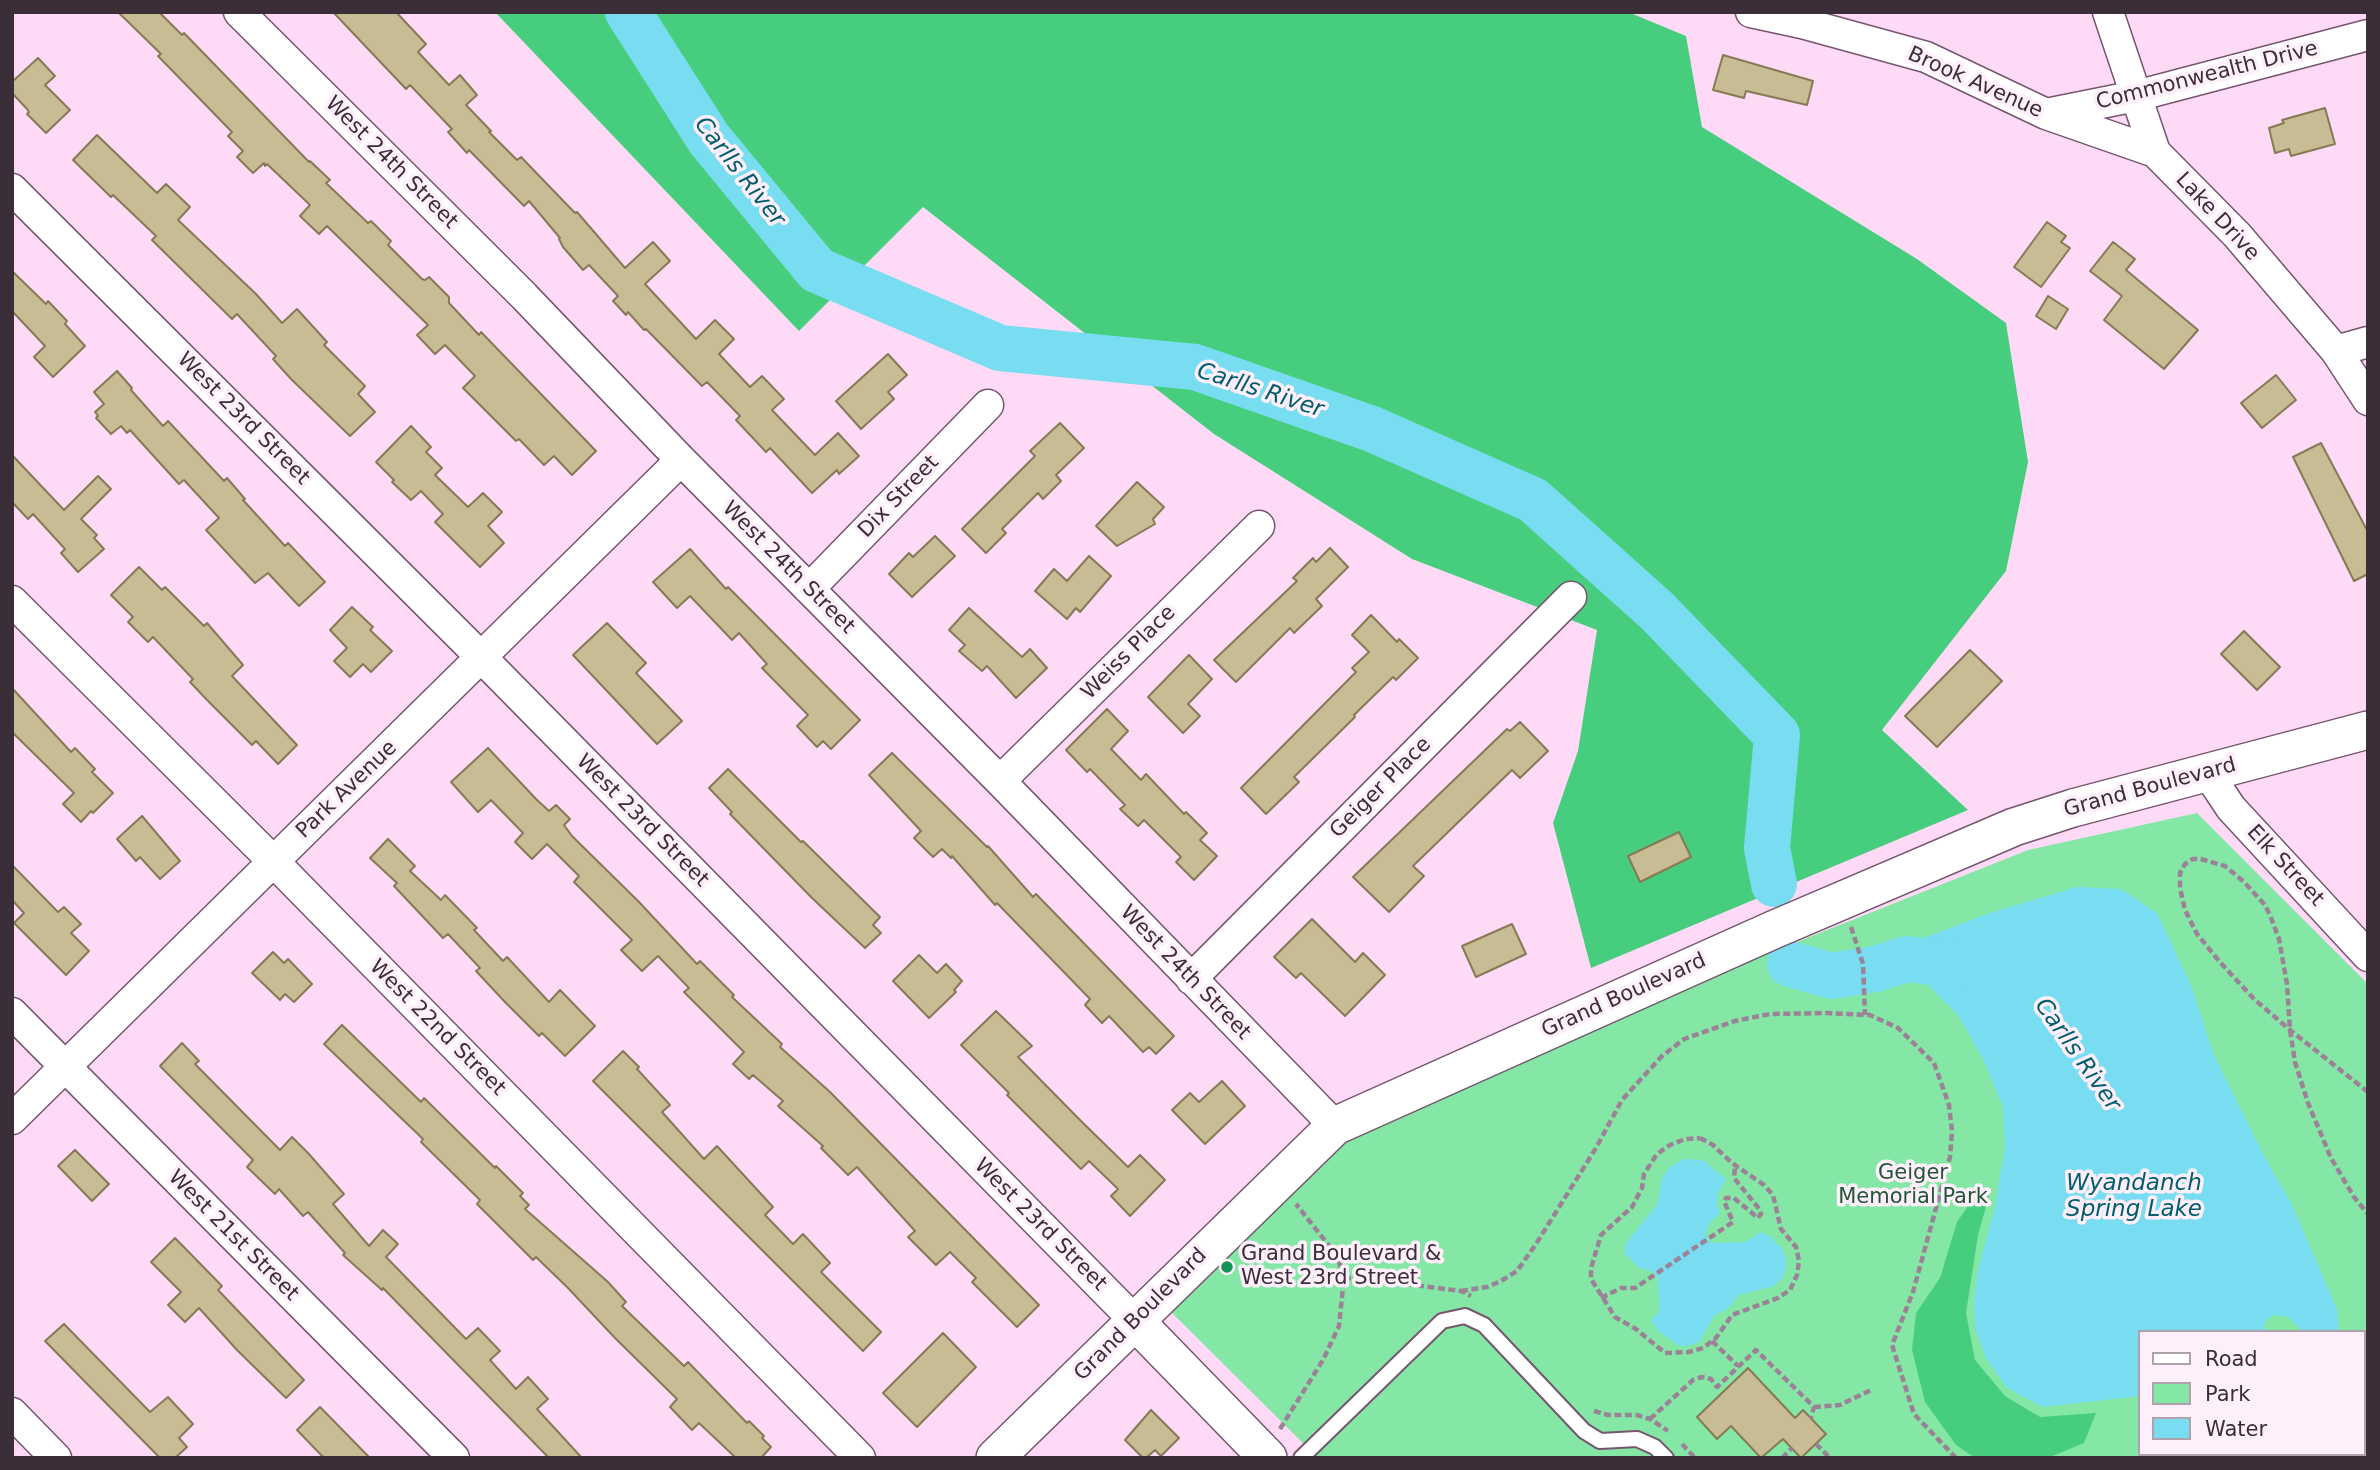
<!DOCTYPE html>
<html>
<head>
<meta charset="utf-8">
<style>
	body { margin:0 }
	#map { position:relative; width:2380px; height:1470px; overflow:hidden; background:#ffdaf7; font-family:"DejaVu Sans",sans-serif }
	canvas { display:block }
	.frame { position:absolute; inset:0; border:14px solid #3c2e39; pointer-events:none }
	.legend { position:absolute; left:2138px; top:1330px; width:228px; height:126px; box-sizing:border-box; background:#feeffb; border:2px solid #b0a2ad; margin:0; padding:9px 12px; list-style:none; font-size:21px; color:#3c2e39 }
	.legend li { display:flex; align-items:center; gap:14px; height:35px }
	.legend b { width:35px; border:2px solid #b0a2ad }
</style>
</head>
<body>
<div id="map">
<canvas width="2380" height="1470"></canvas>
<div class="frame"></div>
<ul class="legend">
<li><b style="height:9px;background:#fff"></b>Road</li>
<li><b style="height:19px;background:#85e7a6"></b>Park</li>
<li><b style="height:19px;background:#79ddf2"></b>Water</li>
</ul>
</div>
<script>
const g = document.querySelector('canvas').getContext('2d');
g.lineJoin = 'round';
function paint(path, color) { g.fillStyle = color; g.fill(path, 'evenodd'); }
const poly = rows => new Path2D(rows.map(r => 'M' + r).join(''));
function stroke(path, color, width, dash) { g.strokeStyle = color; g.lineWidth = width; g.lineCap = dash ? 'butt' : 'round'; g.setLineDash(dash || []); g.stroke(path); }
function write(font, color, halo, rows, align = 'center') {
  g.font = font + ' "DejaVu Sans",sans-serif'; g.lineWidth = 7; g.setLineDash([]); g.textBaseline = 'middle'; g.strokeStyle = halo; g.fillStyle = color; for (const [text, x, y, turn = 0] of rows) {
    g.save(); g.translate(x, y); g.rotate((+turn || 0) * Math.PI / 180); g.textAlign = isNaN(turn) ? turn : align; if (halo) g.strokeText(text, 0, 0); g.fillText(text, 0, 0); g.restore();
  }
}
paint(poly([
	[2197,813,2368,984,2368,1458,1318,1458,1157,1298,1335,1126,2028,850],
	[2140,1332,2364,1332,2364,1454,2140,1454]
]), '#85e7a6');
paint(poly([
	[495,12,1628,12,1686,36,1702,127,1917,259,2006,323,2028,462,2006,571,1882,730,1968,810,1591,968,1553,823,1578,751,1597,630,1412,559,1214,434,923,207,799,331],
	[1979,1190,1989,1196,1978,1235,1966,1313,1975,1360,2005,1396,2040,1417,2096,1413,2084,1443,2050,1457,1975,1458,1956,1445,1925,1402,1912,1350,1916,1313,1940,1278,1957,1222]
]), '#46ce7e');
paint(poly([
	[2077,887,2121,889,2157,913,2191,985,2214,1055,2263,1154,2292,1205,2337,1309,2339,1332,2303,1332,2288,1317,2275,1315,2267,1319,2264,1327,2268,1332,2140,1332,2140,1396,2043,1407,2007,1388,1986,1358,1975,1328,1974,1301,1978,1270,1994,1211,2005,1148,2003,1107,1983,1059,1958,1015,1916,973,1907,959,1913,942,1990,913],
	[1684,1159,1703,1160,1726,1179,1718,1193,1717,1202,1720,1213,1710,1223,1705,1234,1711,1243,1746,1242,1761,1232,1771,1237,1783,1250,1786,1259,1786,1268,1782,1278,1774,1286,1739,1295,1728,1309,1715,1315,1699,1342,1687,1346,1680,1346,1658,1331,1651,1320,1659,1312,1658,1279,1653,1272,1638,1267,1624,1253,1626,1243,1657,1205,1662,1178,1665,1174,1670,1167]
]), '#79ddf2');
stroke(poly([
	[628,12,709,139,817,270,1000,348,1195,367,1372,429,1533,500,1657,611,1777,735,1767,848,1774,884],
	[1790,964,1832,976,1875,969,1907,959,1967,967],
	[2364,1434,2368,1433]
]), '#79ddf2', 46);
const building = poly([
	[118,12,159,12,182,35,184,33,309,162,310,161,330,180,326,183,368,223,371,221,391,241,388,245,422,279,425,280,429,277,449,297,449,303,479,335,481,332,596,451,572,475,554,456,544,465,519,439,516,441,463,388,475,376,445,345,435,354,417,335,428,325,327,226,319,234,300,216,310,205,267,164,265,166,264,163,253,173,237,157,243,151,228,136,232,132,158,56,161,54,118,12],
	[333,12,396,12,426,44,418,52,449,85,460,75,477,95,466,105,491,131,489,132,517,160,521,157,575,213,577,212,625,268,653,242,670,261,645,284,696,339,715,320,734,339,719,354,750,387,762,376,784,399,772,410,815,455,838,433,859,456,839,474,837,470,812,493,770,448,766,452,736,420,740,416,707,382,702,386,646,329,644,330,628,312,626,315,613,301,618,296,589,265,583,270,563,247,559,239,560,238,529,201,524,206,469,150,467,153,448,132,452,129,410,85,406,89,333,12],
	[1723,55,1813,81,1807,105,1746,91,1744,98,1713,90,1723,55],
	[38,58,55,76,45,85,70,110,46,133,27,114,29,112,27,109,12,93,12,82,38,58],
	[2325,108,2335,144,2291,156,2289,149,2275,153,2269,128,2284,123,2282,120,2325,108],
	[97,135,157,193,166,184,190,207,178,220,256,294,282,323,297,309,327,342,324,345,365,386,358,394,375,412,350,436,291,379,273,359,276,356,237,314,232,319,152,240,156,236,113,195,111,197,73,160,97,135],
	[2047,222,2066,236,2061,242,2070,248,2041,287,2014,267,2047,222],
	[2113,242,2135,259,2126,270,2198,330,2164,369,2104,320,2122,296,2090,271,2113,242],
	[12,271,46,304,48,301,67,321,65,324,85,346,53,377,34,357,45,346,12,311,12,271],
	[2048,296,2068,309,2056,329,2036,316,2048,296],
	[888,354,907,375,888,392,894,399,861,429,836,401,888,354],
	[117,371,132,388,131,390,163,426,168,421,224,481,227,478,245,499,243,500,285,546,288,543,325,582,299,606,268,573,255,583,206,530,219,518,184,480,179,484,130,430,127,433,121,426,111,434,96,418,98,416,95,412,104,404,94,392,117,371],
	[2276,375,2296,400,2262,428,2241,403,2276,375],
	[1060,423,1084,448,1056,475,1061,481,1043,499,1038,493,1002,529,1006,533,986,553,962,529,1035,456,1030,451,1060,423],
	[411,426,431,447,426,452,442,468,435,475,468,507,483,493,502,512,488,526,504,543,480,567,435,522,443,514,421,491,411,500,392,482,394,480,376,462,411,426],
	[2321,443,2368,532,2368,574,2354,581,2293,457,2321,443],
	[12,455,64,510,98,476,111,489,81,519,97,535,94,538,104,549,78,572,61,553,65,549,33,514,28,519,12,502,12,455],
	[1137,482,1164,507,1153,519,1155,524,1117,546,1096,526,1137,482],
	[935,536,955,556,912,597,889,574,909,553,913,557,935,536],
	[1330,548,1348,567,1316,599,1322,606,1294,633,1290,628,1236,682,1214,660,1297,581,1293,578,1313,558,1316,562,1330,548],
	[690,549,726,589,728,587,860,720,831,749,823,741,817,747,797,726,808,715,762,668,767,664,739,633,732,640,690,596,677,608,653,582,690,549],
	[1089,556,1111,576,1080,612,1076,608,1067,619,1035,591,1054,569,1067,581,1089,556],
	[139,567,162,590,165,587,204,626,207,623,243,665,232,676,297,745,278,764,256,741,252,745,209,702,190,682,193,679,153,637,148,642,128,622,133,617,111,595,139,567],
	[352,607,373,627,370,630,392,651,371,672,363,664,350,677,334,661,347,648,330,630,352,607],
	[969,608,1022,657,1030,649,1047,668,1016,698,987,666,982,671,959,651,965,645,949,630,969,608],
	[1371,615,1397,642,1399,639,1418,658,1396,680,1393,677,1354,715,1355,717,1294,777,1299,782,1266,814,1241,788,1356,672,1352,668,1369,652,1352,635,1371,615],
	[607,623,646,663,636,673,682,721,657,744,573,655,607,623],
	[2244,631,2280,667,2257,690,2221,654,2244,631],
	[1970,650,2002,681,1937,747,1905,716,1970,650],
	[1189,655,1212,679,1188,704,1200,716,1183,733,1148,697,1189,655],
	[12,688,71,752,75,748,95,769,92,772,113,793,93,813,91,811,81,822,63,804,74,793,12,732,12,688],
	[1107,709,1128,731,1111,749,1141,780,1146,774,1184,814,1186,812,1207,833,1200,840,1217,856,1194,880,1176,862,1181,857,1144,820,1138,826,1120,809,1125,805,1090,769,1087,772,1066,750,1107,709],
	[1520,722,1548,751,1520,778,1512,770,1413,866,1424,876,1389,912,1353,877,1507,729,1510,731,1520,722],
	[488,748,536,799,549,811,556,805,570,819,564,825,572,836,639,902,697,964,700,961,734,995,732,997,782,1044,780,1047,830,1092,1039,1305,1017,1327,972,1282,976,1278,950,1252,936,1265,908,1237,915,1231,857,1167,848,1175,821,1148,823,1146,778,1106,783,1101,753,1075,749,1079,733,1064,744,1052,684,992,689,988,658,956,642,971,621,950,632,940,574,882,579,876,547,844,532,859,515,842,523,833,491,800,478,812,451,782,488,748],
	[892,753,987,847,988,846,1033,897,1036,894,1174,1036,1156,1054,1149,1047,1143,1052,1109,1016,1102,1023,1085,1005,1090,999,997,903,995,905,952,856,951,858,942,849,933,857,914,838,921,831,869,775,892,753],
	[728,769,801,842,803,841,880,917,873,925,881,933,865,948,812,898,730,814,732,812,709,788,728,769],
	[142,816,180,861,160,879,140,857,136,861,117,839,142,816],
	[1679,832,1691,857,1640,882,1628,856,1679,832],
	[388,839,415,866,410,871,441,900,445,895,477,928,474,930,503,961,507,957,549,1002,560,990,595,1026,565,1056,542,1033,539,1036,505,1002,476,971,480,968,448,934,443,938,394,886,397,883,370,858,388,839],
	[12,865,58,912,64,907,81,924,71,933,89,951,66,975,14,923,24,913,12,900,12,865],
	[1312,919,1355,962,1363,953,1385,975,1345,1016,1301,973,1296,978,1274,957,1312,919],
	[1512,924,1526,954,1476,977,1462,946,1512,924],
	[273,952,284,963,288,959,312,984,294,1002,285,994,280,1000,252,973,273,952],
	[919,955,937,973,946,964,962,981,954,990,956,992,929,1018,893,981,919,955],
	[996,1011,1032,1046,1018,1057,1079,1119,1128,1167,1140,1155,1165,1180,1130,1216,1111,1196,1118,1189,1089,1161,1081,1169,1007,1095,1009,1093,961,1045,996,1011],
	[342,1025,421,1102,424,1098,495,1168,496,1166,523,1193,520,1196,529,1205,525,1209,608,1282,626,1302,622,1306,684,1366,688,1362,747,1423,749,1421,764,1436,762,1438,771,1447,761,1458,736,1458,699,1423,692,1430,670,1407,677,1399,615,1338,568,1288,536,1257,533,1260,477,1204,480,1200,421,1142,423,1139,324,1044,342,1025],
	[182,1043,199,1061,195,1064,280,1150,292,1137,308,1153,344,1194,333,1204,369,1246,383,1230,398,1244,386,1257,466,1339,478,1328,500,1351,490,1360,516,1389,528,1377,548,1399,537,1409,582,1458,549,1458,383,1288,382,1290,343,1255,345,1253,308,1212,303,1216,279,1189,275,1194,247,1167,253,1160,160,1066,182,1043],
	[623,1051,639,1067,637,1069,670,1105,662,1112,704,1159,717,1146,773,1207,765,1215,793,1244,803,1234,830,1263,821,1272,881,1332,863,1351,593,1081,623,1051],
	[1222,1081,1245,1106,1205,1144,1172,1110,1190,1093,1199,1102,1222,1081],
	[75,1150,109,1184,92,1201,58,1166,75,1150],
	[175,1238,222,1286,218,1290,304,1380,286,1398,237,1350,199,1308,185,1322,168,1305,181,1292,151,1262,175,1238],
	[64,1324,150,1412,168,1397,193,1424,179,1438,187,1447,175,1458,160,1458,45,1341,64,1324],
	[943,1333,976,1367,917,1427,883,1393,943,1333],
	[1748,1368,1795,1418,1803,1410,1826,1434,1801,1458,1783,1439,1761,1458,1731,1426,1717,1439,1697,1417,1748,1368],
	[320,1407,370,1458,324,1458,297,1430,320,1407],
	[1151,1410,1179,1438,1161,1456,1155,1450,1146,1458,1143,1458,1125,1440,1151,1410]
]);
paint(building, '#c8bc95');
stroke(building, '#857a55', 2);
const service = poly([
	[1301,1458,1442,1321,1465,1316,1484,1325,1584,1431,1600,1441,1637,1439,1655,1447,1666,1458]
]);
const minor = poly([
	[239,12,524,296,681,460,1000,781,1335,1126],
	[1751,12,1802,23,1926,57,2046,114,2155,152],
	[2108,12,2155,152,2237,235,2336,351,2368,400],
	[2046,114,2136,96,2368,35],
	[12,189,482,658,1135,1321],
	[2336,351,2368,342],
	[809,589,988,405],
	[12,601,273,861,860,1458],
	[2207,772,2231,808,2368,956],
	[1000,781,1259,526],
	[1191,979,1571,597],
	[12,1013,454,1458],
	[12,1119,681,460],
	[12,1413,56,1458]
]);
const tertiary = poly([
	[1135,1321,1268,1458],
	[995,1458,1335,1126,1773,930,2014,827,2073,808,2368,730]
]);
stroke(service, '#75566f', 18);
stroke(minor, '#75566f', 33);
stroke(tertiary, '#75566f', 40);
stroke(poly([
	[1851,927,1863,964,1865,1015],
	[2368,1092,2290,1030,2254,999,2219,961,2197,934,2185,910,2180,888,2180,873,2185,864,2193,859,2201,859,2225,866,2244,882,2265,905,2270,915,2279,939,2287,984,2290,1030,2295,1062,2308,1103,2331,1158,2354,1197,2368,1214],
	[1700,1138,1713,1145,1732,1163,1764,1185,1773,1195,1781,1229,1796,1247,1799,1261,1797,1275,1790,1290,1778,1298,1732,1315,1716,1338,1703,1348,1689,1352,1665,1353,1636,1329,1615,1317,1591,1279,1591,1268,1601,1235,1632,1207,1642,1188,1644,1174,1657,1154,1670,1145,1685,1139,1700,1138],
	[1344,1278,1367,1279,1461,1291,1471,1296],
	[1461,1291,1487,1287,1501,1281,1517,1271,1536,1244,1596,1148,1622,1100,1661,1057,1684,1039,1735,1021,1770,1014,1826,1013,1870,1015,1898,1028,1934,1063,1949,1105,1952,1131,1950,1157,1913,1292,1892,1345,1914,1414,1956,1458],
	[1601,1298,1621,1288,1635,1288,1733,1222,1724,1201,1726,1198,1734,1198,1758,1218,1761,1214,1760,1210,1734,1178,1735,1167],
	[1712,1341,1738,1366],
	[2364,1364,2368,1363],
	[1814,1407,1840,1405,1873,1389],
	[1594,1411,1608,1415,1637,1415,1650,1419,1668,1431],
	[1650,1419,1693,1380,1702,1377,1711,1379,1717,1387,1756,1350,1814,1407,1811,1418],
	[1280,1429,1323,1360,1339,1326,1344,1278,1337,1256,1296,1204],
	[1682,1444,1695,1458],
	[1816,1444,1830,1458],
	[1782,1458,1792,1448],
	[2238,1458,2239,1454]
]), '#9c8296', 4.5, [7, 3.5]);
stroke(service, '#fff', 14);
stroke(minor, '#fff', 30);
stroke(tertiary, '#fff', 37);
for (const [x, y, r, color] of [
	[1227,1267,7,"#129452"]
]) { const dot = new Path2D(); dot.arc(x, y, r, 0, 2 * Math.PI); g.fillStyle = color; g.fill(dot); stroke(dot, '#feeffb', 2.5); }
write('21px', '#3c2e39', '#feeffb', [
	["Commonwealth Drive",2207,76,-14],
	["Brook Avenue",1975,83,24],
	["West 24th Street",391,163,45],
	["Lake Drive",2217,217,47],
	["West 23rd Street",243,419,45],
	["Dix Street",899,497,-46],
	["West 24th Street",788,568,45],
	["Weiss Place",1129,653,-45],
	["Geiger Place",1381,788,-45],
	["Grand Boulevard",2150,788,-15],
	["Park Avenue",347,790,-44],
	["West 23rd Street",642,821,45],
	["Elk Street",2285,866,47],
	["West 24th Street",1185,973,46],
	["Grand Boulevard",1624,996,-24],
	["West 22nd Street",437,1028,45],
	["West 23rd Street",1040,1225,45],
	["West 21st Street",233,1236,45],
	["Grand Boulevard",1141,1315,-45]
]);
write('21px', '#225636', '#feeffb', [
	["Geiger",1913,1174],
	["Memorial Park",1913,1198]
]);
write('21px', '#3c2e39', '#feeffb', [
	["Grand Boulevard &",1241,1255],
	["West 23rd Street",1241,1279]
], 'left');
write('italic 23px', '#015e6d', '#feeffb', [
	["Carlls River",739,172,52],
	["Carlls River",1260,391,18],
	["Carlls River",2077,1055,55],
	["Wyandanch",2134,1184],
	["Spring Lake",2134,1210]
]);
</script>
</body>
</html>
